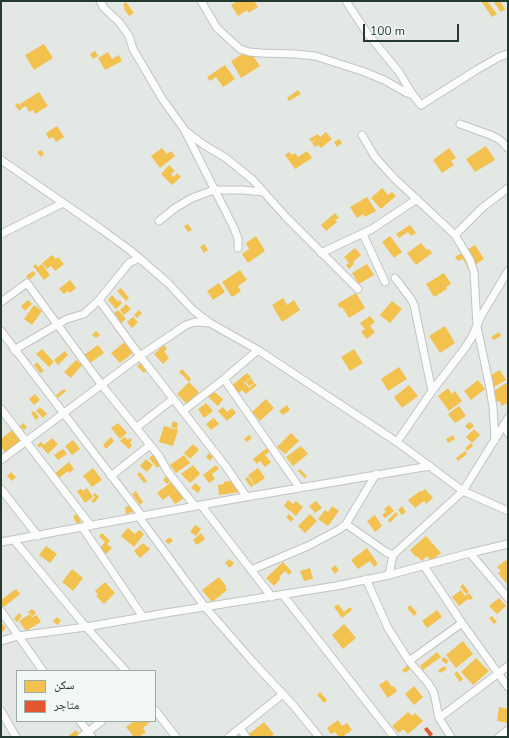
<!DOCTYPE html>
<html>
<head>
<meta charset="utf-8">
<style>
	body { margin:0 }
	#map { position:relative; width:509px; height:738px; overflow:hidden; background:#e3e8e5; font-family:"Nunito Sans","Noto Naskh Arabic",sans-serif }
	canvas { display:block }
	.frame { position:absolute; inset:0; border:2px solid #223a30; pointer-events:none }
	.legend { position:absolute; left:16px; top:670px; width:140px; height:52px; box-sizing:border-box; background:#f1f7f3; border:1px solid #9eaba5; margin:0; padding:5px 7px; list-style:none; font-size:12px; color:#223a30 }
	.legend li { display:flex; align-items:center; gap:8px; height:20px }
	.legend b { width:20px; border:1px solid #9eaba5 }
	.scale { position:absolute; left:363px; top:24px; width:96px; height:18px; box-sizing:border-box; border:2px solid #223a30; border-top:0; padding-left:5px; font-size:12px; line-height:14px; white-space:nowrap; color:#223a30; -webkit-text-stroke:3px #f1f7f3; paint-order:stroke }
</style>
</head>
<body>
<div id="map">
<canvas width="509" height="738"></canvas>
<div class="frame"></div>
<ul class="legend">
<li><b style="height:11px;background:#f2c14e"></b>سكن</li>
<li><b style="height:11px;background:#e4572e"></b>متاجر</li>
</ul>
<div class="scale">100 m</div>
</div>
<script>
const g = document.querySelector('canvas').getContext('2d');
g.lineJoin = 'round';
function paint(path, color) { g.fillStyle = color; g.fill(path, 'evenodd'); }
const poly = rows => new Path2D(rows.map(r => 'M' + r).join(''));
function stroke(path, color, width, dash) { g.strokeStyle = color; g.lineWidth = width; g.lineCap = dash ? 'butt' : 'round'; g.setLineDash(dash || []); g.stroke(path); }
paint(poly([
	[237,1,254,1,258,7,248,13,247,10,238,16,231,5],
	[481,1,487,1,497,14,492,17],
	[493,1,500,1,505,9,501,12],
	[126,2,134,13,129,16,124,9,125,8,123,5],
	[44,44,53,58,34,70,25,55],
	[249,50,260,66,241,78,231,61],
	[95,51,98,56,93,59,90,54],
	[108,52,112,59,119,55,122,61,105,70,98,58],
	[225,65,235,79,223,87,216,77,210,81,207,77],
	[298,90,301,94,289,101,287,98],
	[39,92,48,106,35,114,33,110,29,112,26,106,22,108,20,104],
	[18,103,22,108,19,111,15,105],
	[57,126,64,137,56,142,53,137,49,139,46,133],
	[326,132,332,139,321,148,318,145,315,147,312,143,318,138,312,142,309,139,318,134,320,137],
	[339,139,342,143,337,147,334,142],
	[486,146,495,160,475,172,466,159],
	[162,148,167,154,171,151,175,156,160,168,151,156],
	[449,148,456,158,451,161,454,165,442,173,433,160],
	[41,150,44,154,41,157,37,152],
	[307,151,312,158,295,169,285,155,289,152,292,155,295,153,298,157],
	[169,165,175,171,171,174,174,177,177,173,181,177,172,185,161,174],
	[382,188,388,195,392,192,396,196,381,209,371,198],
	[367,197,376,211,365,217,363,214,357,218,350,207],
	[335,213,339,218,335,220,337,222,326,231,321,225],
	[188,224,192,230,188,232,184,226],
	[410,225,416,233,411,236,408,232,399,238,396,234],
	[256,236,265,251,248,263,242,254,249,249,246,243],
	[390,236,402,252,394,258,382,242],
	[421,243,427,250,429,249,432,253,416,265,407,253],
	[204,244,208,250,204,253,200,247],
	[475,245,484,259,475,265,473,263,467,266,463,259,458,261,455,257],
	[355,248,361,255,353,262,354,264,349,269,346,265,349,263,344,257],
	[52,255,56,259,58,257,64,264,55,271,51,266,47,269,42,263],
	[36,264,38,267,42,264,50,275,44,280,33,266],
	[367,264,374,275,359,284,352,273],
	[240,270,247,280,238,286,241,291,232,297,222,282],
	[33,271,36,274,29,280,26,276],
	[444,273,451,284,446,287,447,289,434,297,426,284],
	[70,280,76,288,70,293,68,291,64,294,59,289],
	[219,283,225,292,213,300,207,291],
	[121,288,129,298,126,301,117,291],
	[356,293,365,308,349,318,342,307,340,308,337,304],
	[112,295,118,302,120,300,122,303,116,309,108,300],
	[283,298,287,305,294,300,300,310,282,322,272,305],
	[28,300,32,304,25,311,21,306],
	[392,301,402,309,390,323,380,315],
	[126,304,131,309,124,315,120,310],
	[34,305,42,311,32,325,24,319],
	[118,310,126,319,120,324,112,315],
	[139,310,142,313,137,318,134,315],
	[370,316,375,322,370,326,375,332,367,339,361,332,365,329,360,323],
	[133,317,138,322,132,328,127,322],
	[445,326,455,343,440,353,429,336],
	[96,331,100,335,96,338,92,335],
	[499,332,501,336,494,340,491,337],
	[126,341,134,352,120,363,111,353],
	[98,345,104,353,90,363,84,355],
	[164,345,167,349,164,351,169,358,163,364,154,354],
	[42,349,54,362,49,367,36,354],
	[354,349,363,363,350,371,341,357],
	[65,351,68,355,58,365,54,360],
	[76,360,82,365,71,378,64,372],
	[37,362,44,371,40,373,34,365],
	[141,362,148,369,144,373,137,366],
	[399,367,407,379,388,391,381,379],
	[182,369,191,379,189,382,179,372],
	[500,370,506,380,490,389,484,379],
	[247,373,251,377,243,384,245,383,249,388,254,383,257,385,246,394,242,390,238,394,231,386],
	[251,378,254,383,249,386,246,382],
	[478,380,485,389,471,400,464,391],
	[189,382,199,392,187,404,177,394],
	[506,383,508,386,508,402,502,406,499,401,497,402,491,393],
	[409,385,418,396,402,408,394,397],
	[448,388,452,394,455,391,462,401,449,411,438,396],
	[64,389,66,391,58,398,56,395],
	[213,391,223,399,218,406,208,397],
	[35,394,40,400,34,405,29,399],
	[266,399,274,408,260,421,252,412],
	[206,403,213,411,204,418,198,409],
	[287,405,290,410,283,415,279,411],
	[459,406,466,416,455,423,448,414],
	[40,407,47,414,43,418,36,411],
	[223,407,227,412,232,408,236,413,227,421,218,411],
	[34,411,39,417,36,420,31,413],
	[214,418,219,424,211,430,206,424],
	[173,421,178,423,177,429,171,427],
	[470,422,474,426,469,430,465,426],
	[23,423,27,427,24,430,20,426],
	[118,423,127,433,120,439,111,428],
	[164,426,178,430,173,446,159,442],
	[474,429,480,435,472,443,466,437],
	[12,430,20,441,5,452,1,447,1,439],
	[291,433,299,441,285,454,277,447],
	[249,435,252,438,247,442,244,439],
	[453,435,455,439,448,443,446,439],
	[111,437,114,441,106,449,103,445],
	[124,437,128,440,130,438,132,440,130,443,132,446,129,449,120,441],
	[52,438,58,444,48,454,41,446,40,448,37,445,41,442,44,445],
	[73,440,80,449,72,455,65,446],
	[471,443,473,446,467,451,465,448],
	[193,444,199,450,190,459,184,453],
	[301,446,308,454,293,466,286,457],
	[267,448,270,451,265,455,271,462,265,467,260,461,257,464,253,459],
	[63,449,67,454,58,460,54,455],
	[465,451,467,454,458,461,456,458],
	[209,453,213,457,210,461,206,457],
	[154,454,162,464,157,468,149,458],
	[184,455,190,463,176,473,170,465],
	[146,459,153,465,147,472,140,466],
	[69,462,74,469,69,473,68,471,59,478,55,473],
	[193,465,200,474,190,483,181,474],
	[216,465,219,469,212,474,215,479,209,483,203,475],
	[93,468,102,480,92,487,83,476],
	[258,468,265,478,255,485,248,475],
	[300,469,307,476,305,478,298,471],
	[11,472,16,477,12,481,7,476],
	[140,472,147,481,144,483,137,474],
	[167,476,171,480,167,484,163,480],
	[248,477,254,485,251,487,245,479],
	[234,480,235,486,239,486,240,492,219,495,218,485,224,484,224,482],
	[171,482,184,498,175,504,169,495,163,500,157,493],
	[195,483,201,488,198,493,191,488],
	[87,488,93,497,85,503,77,491,81,489,83,491],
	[425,489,433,498,426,504,424,501,415,508,408,500,420,491,421,492],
	[136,491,143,502,140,505,132,494],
	[95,493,99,497,94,503,91,501,95,497,93,495],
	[288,500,293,504,296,501,303,507,296,516,284,506],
	[316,501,322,508,315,513,309,506],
	[132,505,133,512,126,514,125,507],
	[389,505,394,511,385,518,382,515,386,512,384,509],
	[332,506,339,511,328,526,318,519,325,510,328,512],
	[402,506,406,512,402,515,398,510],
	[396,512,398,514,390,523,388,520],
	[77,514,81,522,77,524,73,516],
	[289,514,294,519,291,522,286,517],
	[310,514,317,521,305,533,298,526],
	[375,515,382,526,375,532,367,521],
	[195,525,201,529,196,536,190,532],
	[128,528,135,534,139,530,144,534,134,547,121,536],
	[102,533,110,541,107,544,112,548,106,554,100,548,105,542,99,536],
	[201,533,205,539,197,545,193,540],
	[426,536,441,553,431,561,427,556,422,561,417,556,416,557,410,550],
	[170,537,173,541,168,544,165,541],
	[143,543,150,549,140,558,134,551],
	[46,546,57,554,50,563,39,555],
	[367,548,378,564,374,567,370,561,358,569,351,560],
	[229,559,234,563,230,568,225,563],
	[506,560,508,562,508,582,506,583,498,573,501,571,497,567],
	[283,562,292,572,289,575,285,571,279,577,281,578,274,586,266,578],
	[335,565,339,570,335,574,331,569],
	[310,568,313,579,304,581,300,571],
	[72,569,83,578,73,591,62,582],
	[219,577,226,586,225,587,227,590,212,602,202,590],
	[105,582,115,593,104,604,96,596,98,595,95,591],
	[463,584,469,592,466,594,460,587],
	[16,589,20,594,4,607,1,604,1,600],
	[461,590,465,596,469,593,473,598,470,600,468,599,459,606,452,597],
	[499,598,506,606,497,614,489,606],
	[338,604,344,612,350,607,352,610,342,618,334,607],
	[410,605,417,613,414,616,407,608],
	[32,609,36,613,33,616,28,612],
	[437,610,442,617,427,628,422,621],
	[19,613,22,616,17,622,14,619],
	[30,614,32,617,37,615,41,622,26,631,19,621],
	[492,616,497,622,494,624,489,618],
	[57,617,61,621,57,625,53,621],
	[1,622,6,628,1,633],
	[344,624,356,638,343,649,332,635],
	[463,641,473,654,456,668,446,655],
	[437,652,441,657,423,670,420,666],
	[444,657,449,661,446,664,441,660],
	[476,658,489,671,473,685,461,672],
	[408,665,411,668,405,673,402,670],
	[445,666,447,669,440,673,438,670],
	[457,671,463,679,460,682,454,674],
	[387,680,392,687,394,686,397,691,388,698,379,685],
	[414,686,423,697,414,705,405,694],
	[320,692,327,700,324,703,317,695],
	[499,707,508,709,508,723,497,721],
	[408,712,412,716,415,713,423,721,408,734,403,729,399,733,392,726],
	[338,720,342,726,347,723,352,730,342,737,339,737,335,732,331,734,327,728],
	[134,721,150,722,143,728,146,732,139,737,134,737,126,727],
	[264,722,274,734,271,737,251,737,249,734],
	[76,730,82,737,67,737]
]), '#f2c14e');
paint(poly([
	[427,727,433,734,430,737,424,729]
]), '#e4572e');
const minor = poly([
	[100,1,104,8,119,22,129,36,133,49,163,100,184,129,234,228,238,239,238,248],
	[201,1,217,28,240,49,249,52,261,53,295,54,315,56,362,71,384,80,407,93,413,95],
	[346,1,367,33,399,72,413,95,421,105,478,69,499,57,508,54],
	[460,124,493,136,500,140,508,148],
	[187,132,204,145,226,158,253,180,286,217,358,289],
	[362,135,375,157,394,178,455,235,470,260,474,272,477,327,489,383,493,407,495,440],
	[1,160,101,229,131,251,169,284,193,310,210,323,258,350,397,442,463,491,508,511],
	[159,221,175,208,192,198,214,190,242,190,264,192],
	[1,234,63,203],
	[363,234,385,282],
	[455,235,482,208,508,188],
	[321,253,372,229,417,199],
	[395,278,411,299,414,305,432,391],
	[99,300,140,356,227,468,246,496],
	[1,302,27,283,101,384,159,456,168,472,195,506],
	[1,331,142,516],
	[14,350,67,319,84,314,99,300,129,263,139,258],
	[224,379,299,487],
	[1,409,91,526],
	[183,411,224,379,258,350],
	[504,425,508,433],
	[137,427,173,399],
	[397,442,432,391,465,348,472,337,481,316,508,271],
	[1,460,140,356,186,325,195,322,210,323],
	[111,476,150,445],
	[1,489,38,536],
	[201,505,272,597],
	[139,517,205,607,253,662,293,705,319,737],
	[346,524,386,552,393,555],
	[82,527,143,617],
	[14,540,86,627,126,671],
	[1,542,234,499,430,466],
	[470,553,508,598],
	[424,566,462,623,508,687],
	[251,570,308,546,340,529,346,524,376,474],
	[389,575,393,555,463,491,508,418],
	[366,579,388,628,409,661,428,683,434,693,439,718,451,737],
	[283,595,394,737],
	[1,611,43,671],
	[1,641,18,636,86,627,166,613,336,586,389,575,470,553,508,544],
	[409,661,462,623],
	[155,710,176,737],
	[1,711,16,737],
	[439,718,508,666],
	[80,721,92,737],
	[240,728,246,737],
	[81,737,102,721],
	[229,737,283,694],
	[499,737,508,730]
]);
stroke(minor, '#c0c5c2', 9);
stroke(minor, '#fbfcfb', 7);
</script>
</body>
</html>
